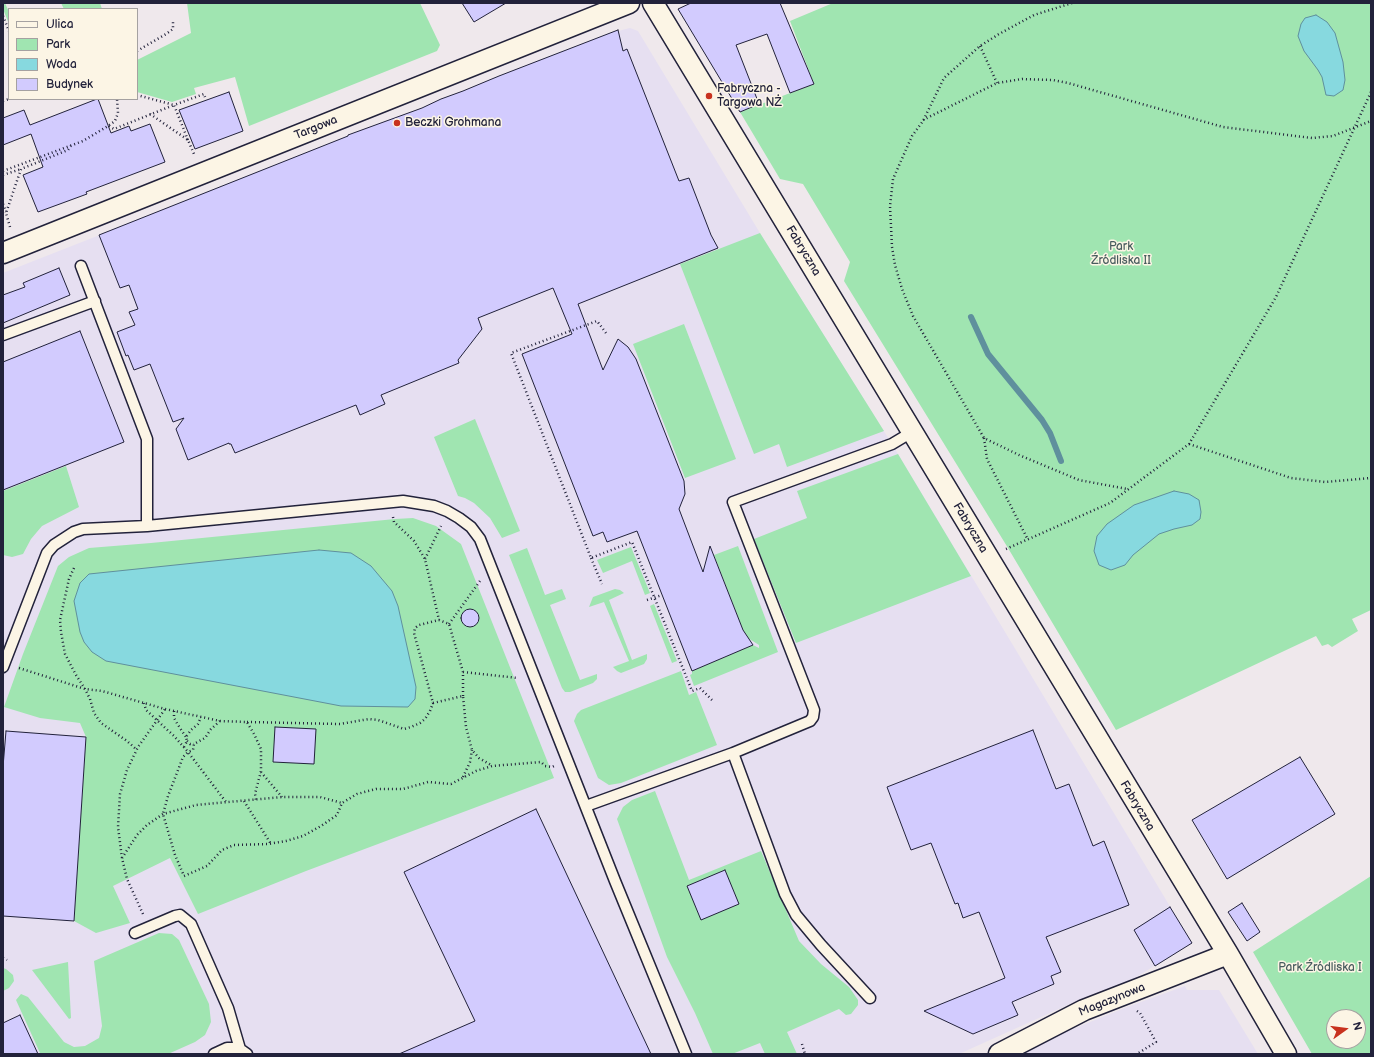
<!DOCTYPE html>
<html>
<head>
<meta charset="utf-8">
<style>
	body { margin:0 }
	#map { position:relative; width:1374px; height:1057px; overflow:hidden; background:#efe8ec; font-family:"Balsamiq Sans",sans-serif }
	canvas { display:block }
	.frame { position:absolute; inset:0; border:4px solid #22223b; pointer-events:none }
	.legend { position:absolute; left:8px; top:8px; width:130px; height:92px; box-sizing:border-box; background:#fcf5e5; border:1px solid #a5a1a1; margin:0; padding:5px 7px; list-style:none; font-size:12px; color:#22223b }
	.legend li { display:flex; align-items:center; gap:8px; height:20px }
	.legend b { width:20px; border:1px solid #a5a1a1 }
	.north { position:absolute; left:1326px; top:1009px; width:40px; height:40px; box-sizing:border-box; background:#fcf5e5; border:1px solid #a5a1a1; border-radius:50%; rotate:76deg; font-size:11px; font-weight:700; line-height:16px; text-align:center; color:#22223b }
	.north::after { content:''; display:block; margin:auto; width:14px; height:18px; background:#c8321e; clip-path:polygon(50% 0,100% 100%,50% 72%,0 100%) }
</style>
</head>
<body>
<div id="map">
<canvas width="1374" height="1057"></canvas>
<div class="frame"></div>
<ul class="legend">
<li><b style="height:5px;background:#fcf5e5"></b>Ulica</li>
<li><b style="height:11px;background:#a0e5b1"></b>Park</li>
<li><b style="height:11px;background:#87d9df"></b>Woda</li>
<li><b style="height:11px;background:#d2cbfe"></b>Budynek</li>
</ul>
<div class="north">N</div>
</div>
<script>
const g = document.querySelector('canvas').getContext('2d');
g.lineJoin = 'round';
function paint(path, color) { g.fillStyle = color; g.fill(path, 'evenodd'); }
const poly = rows => new Path2D(rows.map(r => 'M' + r).join(''));
function stroke(path, color, width, dash) { g.strokeStyle = color; g.lineWidth = width; g.lineCap = dash ? 'butt' : 'round'; g.setLineDash(dash || []); g.stroke(path); }
function write(font, color, halo, rows, align = 'center') {
  g.font = font + ' "Balsamiq Sans",sans-serif'; g.lineWidth = 3; g.setLineDash([]); g.textBaseline = 'middle'; g.strokeStyle = halo; g.fillStyle = color; for (const [text, x, y, turn = 0] of rows) {
    g.save(); g.translate(x, y); g.rotate((+turn || 0) * Math.PI / 180); g.textAlign = isNaN(turn) ? turn : align; if (halo) g.strokeText(text, 0, 0); g.fillText(text, 0, 0); g.restore();
  }
}
paint(poly([
	[630,28,638,31,760,233,892,444,1192,943,1133,979,1081,999,959,1054,3,1054,3,273,622,30],
	[1185,986,1187,990,1219,990,1258,1054,1022,1054,1063,1033,1127,1007]
]), '#e6dff1');
paint(poly([
	[3,3,5,3,9,12,9,24,3,9],
	[61,3,100,3,102,9,64,9],
	[187,3,420,3,440,45,437,51,249,126,235,77,194,88,196,94,172,102,137,92,137,60,191,33],
	[833,3,1371,3,1371,610,1352,619,1358,631,1332,647,1328,644,1322,646,1316,636,1116,730,1008,548,844,281,850,262,803,184,780,179,740,112,814,84,790,21],
	[760,233,884,431,787,467,779,444,754,454,680,264],
	[684,324,736,459,685,478,633,344],
	[475,419,520,531,502,538,490,518,474,503,465,498,458,496,434,437],
	[898,454,971,576,796,643,754,539,807,518,797,491],
	[66,466,79,507,42,526,31,539,23,554,12,557,3,555,3,491],
	[413,518,436,526,461,544,554,778,306,871,198,914,170,858,113,886,130,923,96,933,74,921,86,737,80,723,40,718,4,707,23,654,58,566,69,557,89,548,151,543,395,519],
	[738,546,778,652,694,686,690,675,692,674,692,671,753,645,759,648,759,645,748,638,743,630,714,555],
	[631,547,650,593,645,595,632,561,603,573,597,560],
	[527,548,545,595,562,589,566,599,550,605,580,680,597,674,597,679,593,683,570,692,565,692,562,688,509,555],
	[615,589,620,590,624,593,609,600,632,660,647,654,647,659,644,664,621,673,617,671,613,667,629,661,604,602,589,607,593,597],
	[654,604,677,661,672,663,650,606],
	[681,671,689,695,696,692,717,745,621,783,609,785,598,778,574,721,577,714,581,710],
	[655,791,689,880,761,851,799,941,821,964,849,987,858,1000,858,1005,851,1014,846,1015,839,1009,787,1032,797,1054,765,1054,760,1043,732,1054,713,1054,695,1013,667,957,617,819,623,807,632,800],
	[1371,876,1371,1054,1312,1054,1253,952],
	[1334,1017,1358,1017,1358,1041,1334,1041],
	[159,933,172,934,179,940,209,1004,211,1022,205,1035,195,1042,168,1054,39,1054,40,1053,16,1000,21,994,28,997,64,1042,74,1047,85,1046,99,1038,102,1026,94,961],
	[68,962,71,1018,69,1019,32,970],
	[3,968,6,969,13,975,14,981,9,988,3,991]
]), '#a0e5b1');
const water = poly([
	[1316,15,1327,22,1335,33,1343,62,1345,80,1343,90,1334,96,1326,95,1322,77,1318,70,1304,51,1298,36,1301,24,1305,18,1316,15],
	[1174,491,1189,494,1199,500,1201,512,1200,519,1192,525,1174,529,1159,534,1133,555,1125,565,1111,570,1099,565,1094,551,1097,536,1107,524,1134,505,1174,491],
	[319,550,351,553,371,566,392,591,398,606,416,687,415,699,408,707,341,706,106,661,92,652,84,642,80,632,74,601,80,583,89,574,319,550]
]);
paint(water, '#87d9df');
stroke(water, '#5f909d', 1);
stroke(poly([
	[971,317,988,354,1042,420,1050,433,1061,461]
]), '#5f909d', 6);
const building = poly([
	[462,3,506,3,474,22,462,3],
	[691,3,780,3,814,84,790,93,767,34,736,45,759,104,740,112,678,9,691,3],
	[618,30,623,51,627,49,679,181,689,178,711,235,718,248,578,304,603,370,618,339,628,347,636,359,684,481,685,494,679,509,703,572,710,546,743,630,753,645,692,671,637,531,607,542,603,532,593,536,522,354,572,334,553,288,478,318,482,329,458,360,459,363,381,395,385,404,360,415,356,405,235,453,231,444,229,444,229,443,188,460,176,429,184,418,173,422,150,364,134,370,128,355,126,356,117,332,135,325,129,312,138,309,129,285,120,288,99,235,348,136,348,135,422,108,441,99,463,91,499,76,618,30],
	[229,92,243,131,195,149,179,110,229,92],
	[97,99,98,99,111,133,129,126,131,131,150,124,165,162,86,192,87,194,38,212,23,175,43,167,31,134,3,145,3,118,24,110,30,125,97,99],
	[59,268,70,295,3,323,3,295,25,287,23,283,59,268],
	[80,331,124,442,3,490,3,362,80,331],
	'461 618a9 9 0 1 1 18 0a9 9 0 1 1-18 0Z',
	[275,727,316,729,314,764,273,762,275,727],
	[1033,730,1056,789,1069,784,1093,846,1104,841,1129,905,1046,937,1061,972,1051,976,1054,984,1012,1002,1018,1015,973,1034,924,1011,1005,978,979,912,963,918,958,903,955,904,931,843,911,850,887,787,1033,730],
	[6,731,86,737,74,921,3,916,3,767,6,731],
	[1300,757,1335,814,1227,879,1192,820,1300,757],
	[536,809,651,1054,399,1054,475,1021,404,872,536,809],
	[725,870,739,904,701,920,687,886,725,870],
	[1242,903,1260,932,1247,941,1228,912,1242,903],
	[1170,907,1192,943,1155,966,1134,930,1170,907],
	[20,1015,38,1054,3,1054,3,1023,20,1015]
]);
paint(building, '#d2cbfe');
stroke(building, '#22223b', 1);
const lane = poly([
	[81,266,147,439,147,526],
	[3,335,95,301],
	[3,667,47,553,54,545,74,532,83,529,147,526,403,501,434,506,447,511,459,518,471,527,480,539,615,881,686,1054],
	[733,753,810,721,813,717,814,710,733,502,892,444,912,432],
	[586,806,733,753,785,894,796,915,821,945,870,998],
	[135,933,175,916,180,915,191,924,228,1008,240,1049],
	[214,1054,227,1048,234,1048,240,1049,247,1054]
]);
const street = poly([
	[653,3,1228,954,1286,1054],
	[3,253,629,3],
	[999,1054,1084,1010,1228,954]
]);
stroke(lane, '#22223b', 13);
stroke(street, '#22223b', 23);
stroke(poly([
	[1072,3,1034,15,999,34,980,46,944,78,923,121,912,136,893,179,890,206,892,247,895,265,902,289,913,316,984,438,1019,455,1079,480,1127,489],
	[3,16,9,31],
	[980,46,997,83],
	[137,51,166,34,173,29,173,21],
	[3,101,9,99],
	[150,114,188,140,194,154],
	[923,120,997,83,1022,79,1053,80,1068,83,1223,127,1312,138,1333,136,1371,121],
	[109,126,114,129,174,105,137,95],
	[188,140,174,105,204,94,205,97],
	[3,171,83,141,108,126,115,121,118,113,117,99],
	[3,175,21,169],
	[3,204,6,212],
	[10,227,6,213,21,169,68,150,71,146],
	[606,333,597,321,511,353,591,558,632,542,692,691,700,688,712,700],
	[984,438,987,459,1028,540],
	[1189,444,1291,478,1325,482,1371,478],
	[393,517,394,522,414,541,425,559,439,620],
	[1006,549,1110,503,1189,444,1276,297,1371,92],
	[591,558,602,584],
	[425,559,441,526],
	[74,568,69,579,60,620,61,632,65,654,76,675,85,689,90,699,94,713,101,723,127,741,137,750],
	[647,600,662,595],
	[449,624,480,581],
	[19,668,85,689,102,691,165,709,220,721,247,722,254,734,261,749,261,771,255,794,256,800],
	[463,672,518,678],
	[463,696,463,672,449,624,439,620,419,625,415,628,414,633,433,703,463,696,466,727,472,750,479,758,491,765],
	[144,703,146,710,174,736,188,752,226,802],
	[174,711,174,718,178,725,186,737],
	[220,721,211,729,205,738,194,744,193,750,188,752,183,757,168,796,163,814,175,855,184,876,207,866,222,850,234,845,268,844,286,841,303,836,321,826,337,815,342,803,357,794,376,789,403,789,428,782,451,784,476,771,492,766,541,762,545,766,552,767,554,766],
	[247,722,340,724,369,719,378,720,404,729,411,727,420,723,425,719,430,711,433,703],
	[187,741,190,744,194,744],
	[184,747,187,741,186,737,191,730,198,724,201,717],
	[261,772,282,797],
	[463,777,470,762,472,750],
	[244,801,271,844],
	[122,858,118,827,120,794,127,770,138,747,165,709],
	[143,914,127,879,122,858,137,835,147,825,163,814,196,805,282,797,320,797,342,803],
	[3,958,7,960],
	[1137,1011,1140,1013,1156,1042,1137,1054],
	[802,1044,805,1054]
]), '#22223b', 2.5, [1, 3]);
stroke(lane, '#fcf5e5', 10);
stroke(street, '#fcf5e5', 20);
for (const [x, y, r, color] of [
	[709,96,4,"#c8321e"],
	[397,123,4,"#c8321e"]
]) { const dot = new Path2D(); dot.arc(x, y, r, 0, 2 * Math.PI); g.fillStyle = color; g.fill(dot); stroke(dot, '#fcf5e5', 1.5); }
write('12px', '#22223b', '#fcf5e5', [
	["Fabryczna -",717,89],
	["Targowa NŻ",717,103],
	["Beczki Grohmana",405,123]
], 'left');
write('12px', '#22223b', '#fcf5e5', [
	["Targowa",316,128,-22],
	["Fabryczna",803,251,59],
	["Fabryczna",970,528,59],
	["Fabryczna",1137,806,59],
	["Magazynowa",1112,1000,-22]
]);
write('12px', '#485c5e', '#fcf5e5', [
	["Park",1121,247],
	["Źródliska II",1121,261],
	["Park Źródliska I",1320,968]
]);
</script>
</body>
</html>
